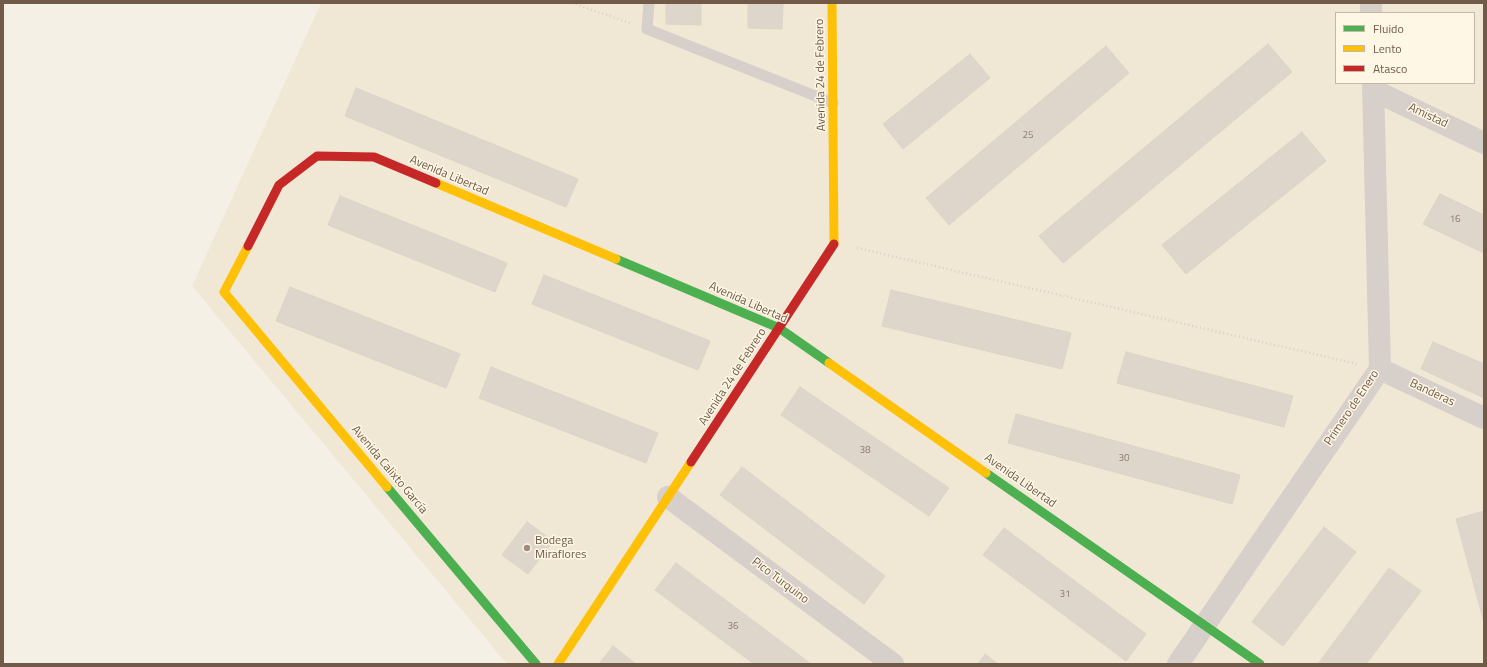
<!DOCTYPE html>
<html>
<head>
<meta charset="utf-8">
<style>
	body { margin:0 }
	#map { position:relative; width:1487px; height:667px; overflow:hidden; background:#f5f0e5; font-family:"Titillium Web",sans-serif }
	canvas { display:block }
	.frame { position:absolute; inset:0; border:4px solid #715a48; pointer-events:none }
	.legend { position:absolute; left:1335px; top:12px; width:140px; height:72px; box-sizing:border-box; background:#fff7e5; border:1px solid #c6b8a6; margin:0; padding:5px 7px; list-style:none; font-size:12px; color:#715a48 }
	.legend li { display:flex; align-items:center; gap:8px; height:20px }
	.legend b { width:20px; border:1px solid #c6b8a6 }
</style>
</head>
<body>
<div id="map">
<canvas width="1487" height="667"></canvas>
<div class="frame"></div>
<ul class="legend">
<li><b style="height:5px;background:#4caf50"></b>Fluido</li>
<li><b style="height:5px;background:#ffc107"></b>Lento</li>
<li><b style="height:5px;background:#c62828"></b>Atasco</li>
</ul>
</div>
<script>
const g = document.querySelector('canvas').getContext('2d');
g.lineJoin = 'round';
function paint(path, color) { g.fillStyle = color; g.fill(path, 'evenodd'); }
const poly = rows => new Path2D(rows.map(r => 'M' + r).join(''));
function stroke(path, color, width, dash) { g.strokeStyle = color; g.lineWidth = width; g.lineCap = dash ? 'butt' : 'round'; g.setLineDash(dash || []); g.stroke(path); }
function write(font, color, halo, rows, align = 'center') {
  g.font = font + ' "Titillium Web",sans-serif'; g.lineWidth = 3; g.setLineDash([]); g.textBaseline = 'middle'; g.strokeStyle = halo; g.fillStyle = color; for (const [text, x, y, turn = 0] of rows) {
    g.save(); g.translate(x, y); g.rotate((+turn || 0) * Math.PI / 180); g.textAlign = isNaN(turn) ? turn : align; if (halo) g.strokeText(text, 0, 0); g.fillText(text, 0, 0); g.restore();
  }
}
paint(poly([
	[321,3,1484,3,1484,664,507,664,192,286],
	[1336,13,1474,13,1474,83,1336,83]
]), '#f1e7d5');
const building = poly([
	[666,3,701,3,701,25,666,24,666,3],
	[748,3,783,3,782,29,748,28,748,3],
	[1268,44,1292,72,1063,263,1039,236,1268,44],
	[1106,46,1129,73,949,225,926,198,1106,46],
	[970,54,990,78,903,149,883,124,970,54],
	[356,88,578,179,566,207,345,116,356,88],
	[1302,132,1326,161,1186,274,1162,245,1302,132],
	[1440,194,1484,215,1484,253,1423,224,1440,194],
	[340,196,507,263,495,292,328,225,340,196],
	[544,275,710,341,698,370,532,304,544,275],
	[290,287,460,354,446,388,276,321,290,287],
	[891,290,1071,333,1062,369,882,326,891,290],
	[1433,342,1484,364,1484,398,1421,369,1433,342],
	[1126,352,1293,396,1284,427,1117,383,1126,352],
	[491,367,658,433,646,463,479,398,491,367],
	[800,387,949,488,929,516,781,415,800,387],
	[1016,414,1240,475,1232,504,1008,443,1016,414],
	[742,467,885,576,864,604,720,495,742,467],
	[1484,511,1484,622,1456,519,1484,511],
	[527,522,553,541,528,574,502,555,527,522],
	[1324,527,1356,552,1283,646,1252,622,1324,527],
	[1004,528,1146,634,1126,661,983,555,1004,528],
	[676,563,811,664,754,664,655,590,676,563],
	[1389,568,1421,591,1366,664,1318,664,1389,568],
	[613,646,636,664,599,664,613,646],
	[985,654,998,664,978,664,985,654]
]);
paint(building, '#ded6cb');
stroke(building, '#ddd4c8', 1);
stroke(poly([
	[572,3,630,23],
	[857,248,1357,364]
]), '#d7cfc8', 2.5, [1, 3]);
stroke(poly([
	[649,3,647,29,833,103]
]), '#d7cfc9', 11);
stroke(poly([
	[1371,3,1371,13],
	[1373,90,1484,143],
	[1380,369,1484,418],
	[668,497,893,664],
	[1178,664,1380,369,1373,83]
]), '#d7cfc9', 22);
stroke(poly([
	[616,259,779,328,829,363],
	[986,473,1260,664],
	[387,487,536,664]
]), '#4caf50', 9);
stroke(poly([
	[832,3,834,244],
	[436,183,616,259],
	[248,246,224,292,387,487],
	[829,363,986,473],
	[558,664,691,462]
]), '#ffc107', 9);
stroke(poly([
	[248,246,279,185,317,156,374,157,436,183],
	[691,462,834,244]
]), '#c62828', 9);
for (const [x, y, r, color] of [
	[527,548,4,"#9f8e7f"]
]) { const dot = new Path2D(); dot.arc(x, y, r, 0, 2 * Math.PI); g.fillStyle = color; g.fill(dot); stroke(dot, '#fff7e5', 1.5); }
write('10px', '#8f7c6c', null, [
	["25",1028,136],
	["16",1455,220],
	["38",865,451],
	["30",1124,459],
	["31",1065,595],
	["36",733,627]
]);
write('12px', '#715a48', '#fff7e5', [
	["Avenida 24 de Febrero",821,75,-91],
	["Amistad",1428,116,25],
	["Avenida Libertad",449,176,23],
	["Avenida Libertad",748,303,24],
	["Avenida 24 de Febrero",733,377,-57],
	["Banderas",1432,393,25],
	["Primero de Enero",1352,408,-56],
	["Avenida Calixto García",389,470,50],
	["Avenida Libertad",1020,481,35],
	["Pico Turquino",780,581,37]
]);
write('12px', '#715a48', '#fff7e5', [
	["Bodega",535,541],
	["Miraflores",535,555]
], 'left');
</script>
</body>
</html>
